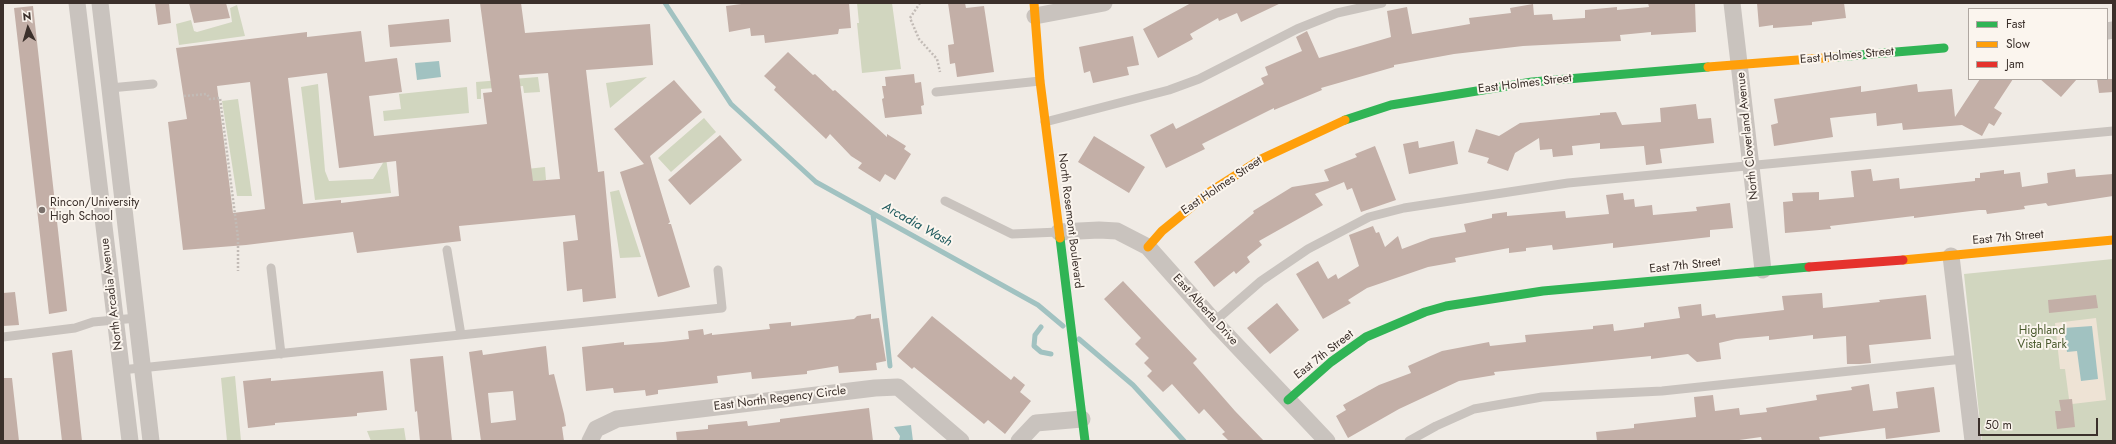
<!DOCTYPE html>
<html>
<head>
<meta charset="utf-8">
<style>
	body { margin:0 }
	#map { position:relative; width:2116px; height:444px; overflow:hidden; background:#f0ebe5; font-family:Jost,sans-serif }
	canvas { display:block }
	.frame { position:absolute; inset:0; border:4px solid #3b302b; pointer-events:none }
	.legend { position:absolute; left:1968px; top:8px; width:140px; height:72px; box-sizing:border-box; background:#fbf5ee; border:1px solid #aea6a0; margin:0; padding:5px 7px; list-style:none; font-size:12px; color:#3b302b }
	.legend li { display:flex; align-items:center; gap:8px; height:20px }
	.legend b { width:20px; border:1px solid #aea6a0 }
	.north { position:absolute; left:8px; top:8px; width:40px; height:40px; -webkit-text-stroke:3px #fbf5ee; paint-order:stroke; rotate:355deg; font-size:11px; font-weight:700; line-height:16px; text-align:center; color:#3b302b }
	.north::after { content:''; display:block; margin:auto; width:14px; height:18px; background:#3b302b; clip-path:polygon(50% 0,100% 100%,50% 72%,0 100%) }
	.scale { position:absolute; left:1978px; top:418px; width:120px; height:18px; box-sizing:border-box; border:2px solid #3b302b; border-top:0; padding-left:5px; font-size:12px; line-height:14px; white-space:nowrap; color:#3b302b; -webkit-text-stroke:3px #fbf5ee; paint-order:stroke }
</style>
</head>
<body>
<div id="map">
<canvas width="2116" height="444"></canvas>
<div class="frame"></div>
<ul class="legend">
<li><b style="height:5px;background:#30b455"></b>Fast</li>
<li><b style="height:5px;background:#ff9f0a"></b>Slow</li>
<li><b style="height:5px;background:#e5322d"></b>Jam</li>
</ul>
<div class="north">N</div>
<div class="scale">50 m</div>
</div>
<script>
const g = document.querySelector('canvas').getContext('2d');
g.lineJoin = 'round';
function paint(path, color) { g.fillStyle = color; g.fill(path, 'evenodd'); }
const poly = rows => new Path2D(rows.map(r => 'M' + r).join(''));
function stroke(path, color, width, dash) { g.strokeStyle = color; g.lineWidth = width; g.lineCap = dash ? 'butt' : 'round'; g.setLineDash(dash || []); g.stroke(path); }
function write(font, color, halo, rows, align = 'center') {
  g.font = font + ' Jost,sans-serif'; g.lineWidth = 4; g.setLineDash([]); g.textBaseline = 'middle'; g.strokeStyle = halo; g.fillStyle = color; for (const [text, x, y, turn = 0] of rows) {
    g.save(); g.translate(x, y); g.rotate((+turn || 0) * Math.PI / 180); g.textAlign = isNaN(turn) ? turn : align; if (halo) g.strokeText(text, 0, 0); g.fillText(text, 0, 0); g.restore();
  }
}
paint(poly([
	[857,3,892,3,901,69,862,73,857,23,859,23],
	[237,5,245,36,179,45,176,24,191,20,194,31,197,32,232,22,230,8],
	[538,77,540,92,524,93,523,86,481,89,481,99,477,99,476,82],
	[647,77,610,108,606,83],
	[318,84,325,171,329,181,373,179,386,158,391,193,315,200,301,87],
	[467,87,469,113,384,121,383,111,401,109,399,94],
	[238,99,252,196,237,196,222,101],
	[704,118,716,132,671,172,658,158],
	[545,167,546,180,473,187,472,175],
	[619,190,641,257,620,258,610,192],
	[2113,259,2113,441,1982,441,1964,274],
	[235,376,241,441,227,441,221,378],
	[404,428,406,441,371,441,367,431]
]), '#d1d6bf');
paint(poly([
	[2096,318,2106,400,2072,404,2069,399,2065,369,2060,369,2055,323]
]), '#eee3d5');
paint(poly([
	[439,61,441,77,417,80,415,63],
	[2092,326,2098,379,2081,381,2077,351,2067,352,2064,328],
	[911,425,913,441,899,441,900,436,894,427]
]), '#a1c2c1');
stroke(poly([
	[665,3,731,104,816,182,1038,305,1063,326],
	[873,214,890,366],
	[1041,327,1035,335,1034,346,1041,352,1051,354],
	[1079,339,1133,385,1184,441]
]), '#a1c2c1', 5);
paint(poly([
	[155,3,169,3,171,23,158,25],
	[189,3,226,3,230,18,194,23],
	[480,3,521,3,525,33,650,24,653,65,586,70,598,172,604,171,616,298,583,302,582,289,567,291,563,242,578,240,575,215,459,226,461,241,357,253,353,232,246,245,183,250,168,122,187,119,176,48,307,32,307,37,361,31,365,62,397,58,402,92,369,96,374,136,487,124,483,93,492,92],
	[327,73,339,168,396,161,399,196,341,203,341,200,303,204,288,78],
	[548,73,560,179,533,181,519,75],
	[250,82,265,209,233,213,217,86],
	[749,3,849,3,851,28,839,29,838,34,765,43,764,35,751,36,750,28,729,32,726,6],
	[948,3,965,3,966,8,984,6,994,72,957,77,955,63,950,64,948,45,954,44],
	[1191,3,1281,3,1241,22,1237,13,1219,21,1218,18,1190,34,1193,39,1158,58,1143,29],
	[1648,3,1695,3,1696,32,1651,35,1651,32,1620,35,1621,41,1523,46,1454,54,1394,65,1394,67,1321,88,1322,90,1274,110,1274,108,1202,144,1205,149,1166,168,1150,135,1173,123,1176,129,1264,84,1261,78,1268,75,1265,67,1302,51,1296,37,1307,31,1319,58,1391,37,1387,11,1407,7,1412,34,1470,24,1469,18,1511,13,1510,8,1533,4,1534,15,1552,14,1553,20,1585,18,1585,10,1617,7,1617,10,1649,7],
	[1757,3,1844,3,1846,18,1812,22,1812,25,1773,28,1773,25,1759,27],
	[33,6,67,311,49,314,14,8],
	[449,19,451,42,390,47,388,25],
	[1133,36,1139,65,1127,67,1129,75,1093,83,1090,71,1084,73,1079,47],
	[788,52,813,75,815,74,833,91,835,90,887,137,887,134,906,146,904,149,911,154,895,180,885,174,880,182,858,168,862,163,851,156,830,134,826,139,774,90,776,87,764,76],
	[914,74,915,83,921,82,924,105,921,106,922,114,885,118,882,99,884,98,882,86,886,86,885,77],
	[1980,79,2013,79,1994,108,2002,113,1994,126,1989,123,1982,136,1962,125,1903,130,1902,123,1877,126,1876,113,1830,118,1833,137,1774,146,1771,125,1778,123,1774,99,1861,86,1861,92,1917,84,1918,92,1952,89,1955,117],
	[2040,79,2077,79,2061,97],
	[2097,79,2113,79,2113,92,2099,93],
	[674,80,702,112,650,156,670,222,668,224,671,224,690,287,658,297,620,172,644,164,614,129],
	[1696,104,1698,119,1711,118,1714,143,1660,149,1662,163,1646,165,1644,146,1600,149,1600,143,1572,146,1573,155,1553,157,1552,149,1540,150,1539,138,1515,153,1508,171,1487,163,1489,158,1468,152,1476,129,1499,136,1520,123,1600,115,1600,113,1616,112,1622,125,1661,122,1660,108],
	[720,135,742,160,690,205,668,180],
	[1094,136,1145,167,1129,193,1078,162],
	[1418,141,1419,148,1454,141,1458,164,1409,174,1403,144],
	[1375,146,1396,200,1361,212,1352,188,1347,190,1344,182,1315,194,1323,205,1259,241,1262,245,1247,257,1250,262,1236,274,1234,271,1214,287,1194,262,1254,213,1253,211,1292,187,1329,181,1324,170,1357,157,1355,154],
	[1871,169,1873,181,1899,178,1900,189,1975,181,1975,178,1980,178,1980,173,2004,170,2004,174,2020,172,2022,187,2048,183,2047,173,2075,169,2076,177,2113,174,2113,196,2048,206,2046,203,2024,206,2025,209,1987,214,1986,210,1979,210,1914,218,1914,216,1830,226,1831,229,1785,233,1783,202,1793,201,1792,193,1819,192,1819,200,1854,197,1851,171],
	[1623,193,1624,200,1634,199,1635,207,1652,205,1653,215,1697,211,1696,207,1730,203,1733,228,1710,230,1710,237,1613,248,1613,243,1553,250,1552,245,1526,248,1526,251,1509,253,1509,248,1455,258,1456,262,1428,267,1367,288,1348,300,1351,303,1323,319,1296,274,1318,261,1328,279,1336,274,1338,279,1359,266,1349,235,1373,226,1376,233,1379,232,1385,247,1398,236,1402,249,1431,238,1466,232,1464,224,1492,218,1492,214,1507,212,1507,216,1565,211,1566,218,1609,214,1606,195],
	[1123,281,1197,359,1193,363,1235,411,1264,441,1229,441,1222,434,1225,432,1204,409,1199,414,1172,384,1163,392,1147,376,1152,371,1144,363,1149,358,1135,344,1141,338,1104,299],
	[15,292,19,325,3,326,3,293],
	[1822,293,1823,308,1880,302,1879,300,1926,295,1931,339,1869,345,1871,363,1860,364,1847,364,1846,336,1813,339,1813,335,1769,340,1769,336,1736,339,1719,343,1721,359,1697,362,1688,354,1651,359,1651,356,1494,372,1495,375,1459,381,1399,409,1348,438,1336,416,1346,410,1343,405,1379,385,1411,373,1408,366,1442,351,1489,342,1490,346,1526,342,1525,335,1593,329,1593,326,1613,324,1614,331,1644,327,1644,323,1680,318,1678,307,1701,304,1702,316,1715,314,1716,318,1784,310,1782,296],
	[2096,295,2098,308,2049,313,2048,300],
	[1277,303,1299,330,1270,354,1247,328],
	[871,314,871,319,879,318,886,361,876,363,877,370,839,373,838,366,807,371,807,374,752,379,751,372,717,376,718,383,658,390,658,394,646,396,645,390,614,393,613,388,586,391,582,347,624,342,624,345,663,342,689,339,688,331,703,329,704,335,712,333,712,335,770,329,769,324,791,322,791,326,854,319,857,316],
	[932,316,1011,380,1014,376,1025,385,1020,392,1031,401,1005,434,988,420,984,424,914,367,912,369,897,356],
	[546,346,549,375,554,374,564,414,566,426,562,427,564,441,481,441,469,352,482,350,483,355],
	[513,391,516,420,491,423,488,393],
	[72,350,82,441,62,441,52,353],
	[443,356,452,441,420,441,417,411,415,412,410,359],
	[383,371,387,410,357,413,357,416,275,423,275,425,248,428,243,381,271,378,271,381],
	[3,378,12,378,19,441,3,441],
	[1869,384,1873,411,1898,408,1896,392,1934,387,1940,432,1886,439,1885,428,1819,437,1820,440,1812,441,1762,441,1761,437,1732,441,1597,441,1596,432,1634,428,1634,424,1696,417,1694,397,1713,395,1715,411,1739,408,1740,415,1767,412,1766,408,1817,400,1816,395,1852,390,1851,387],
	[2072,399,2075,427,2057,429,2055,411,2061,411,2059,400],
	[869,408,873,441,677,441,676,432,708,429,708,425,747,421,748,426,780,422,780,419]
]), '#c3afa7');
stroke(poly([
	[920,3,910,18,919,39,937,59,940,72],
	[184,96,207,94,210,99,220,98,238,238,238,271]
]), '#c2bbb6', 2.5, [2, 2]);
stroke(poly([
	[110,88,153,84],
	[936,92,1040,81],
	[1045,122,1169,90,1199,79,1297,29,1337,13,1382,3],
	[945,201,1012,234,1059,232],
	[447,250,461,335],
	[271,268,281,354],
	[1215,321,1261,281,1308,249,1369,217,1404,208,1568,183,2113,131],
	[3,337,75,328,93,322,137,318],
	[121,370,722,308,718,270],
	[1409,441,1436,426,1474,409,1542,397,1662,391,1963,359]
]), '#c9c3be', 9);
stroke(poly([
	[77,3,130,441],
	[100,3,151,441],
	[1732,3,1763,270],
	[1035,16,1104,3],
	[2107,31,2113,30],
	[1059,232,1099,230,1117,231,1148,247,1220,328,1327,441],
	[1951,256,1973,441],
	[590,441,596,429,617,419,875,388,898,387,961,441],
	[1019,441,1036,423,1082,419]
]), '#c9c3be', 17);
stroke(poly([
	[1836,57,1944,48],
	[1345,120,1391,105,1532,82,1708,67],
	[1060,238,1085,441],
	[1288,400,1331,362,1366,337,1425,312,1446,306,1543,291,1809,267]
]), '#30b455', 9);
stroke(poly([
	[1034,3,1040,81,1060,238],
	[1708,67,1836,57],
	[1148,247,1162,231,1211,191,1261,159,1345,120],
	[1903,260,2113,240]
]), '#ff9f0a', 9);
stroke(poly([
	[1809,267,1903,260]
]), '#e5322d', 9);
for (const [x, y, r, color] of [
	[42,210,4,"#7a716c"]
]) { const dot = new Path2D(); dot.arc(x, y, r, 0, 2 * Math.PI); g.fillStyle = color; g.fill(dot); stroke(dot, '#fbf5ee', 1.5); }
write('12px', '#3b302b', '#fbf5ee', [
	["East Holmes Street",1847,56,-5],
	["East Holmes Street",1525,84,-7],
	["North Cloverland Avenue",1748,136,-96],
	["East Holmes Street",1222,186,-34],
	["North Rosemont Boulevard",1070,221,83],
	["East 7th Street",2008,238,-5],
	["East 7th Street",1685,266,-6],
	["North Arcadia Avenue",112,294,-97],
	["East Alberta Drive",1205,310,48],
	["East 7th Street",1324,355,-38],
	["East North Regency Circle",780,399,-7]
]);
write('12px', '#3b302b', '#fbf5ee', [
	["Rincon/University",50,203],
	["High School",50,217]
], 'left');
write('12px', '#4a5a2e', '#fbf5ee', [
	["Highland",2042,331],
	["Vista Park",2042,345]
]);
write('italic 13px', '#1f5a5e', '#fbf5ee', [
	["Arcadia Wash",917,225,29]
]);
</script>
</body>
</html>
